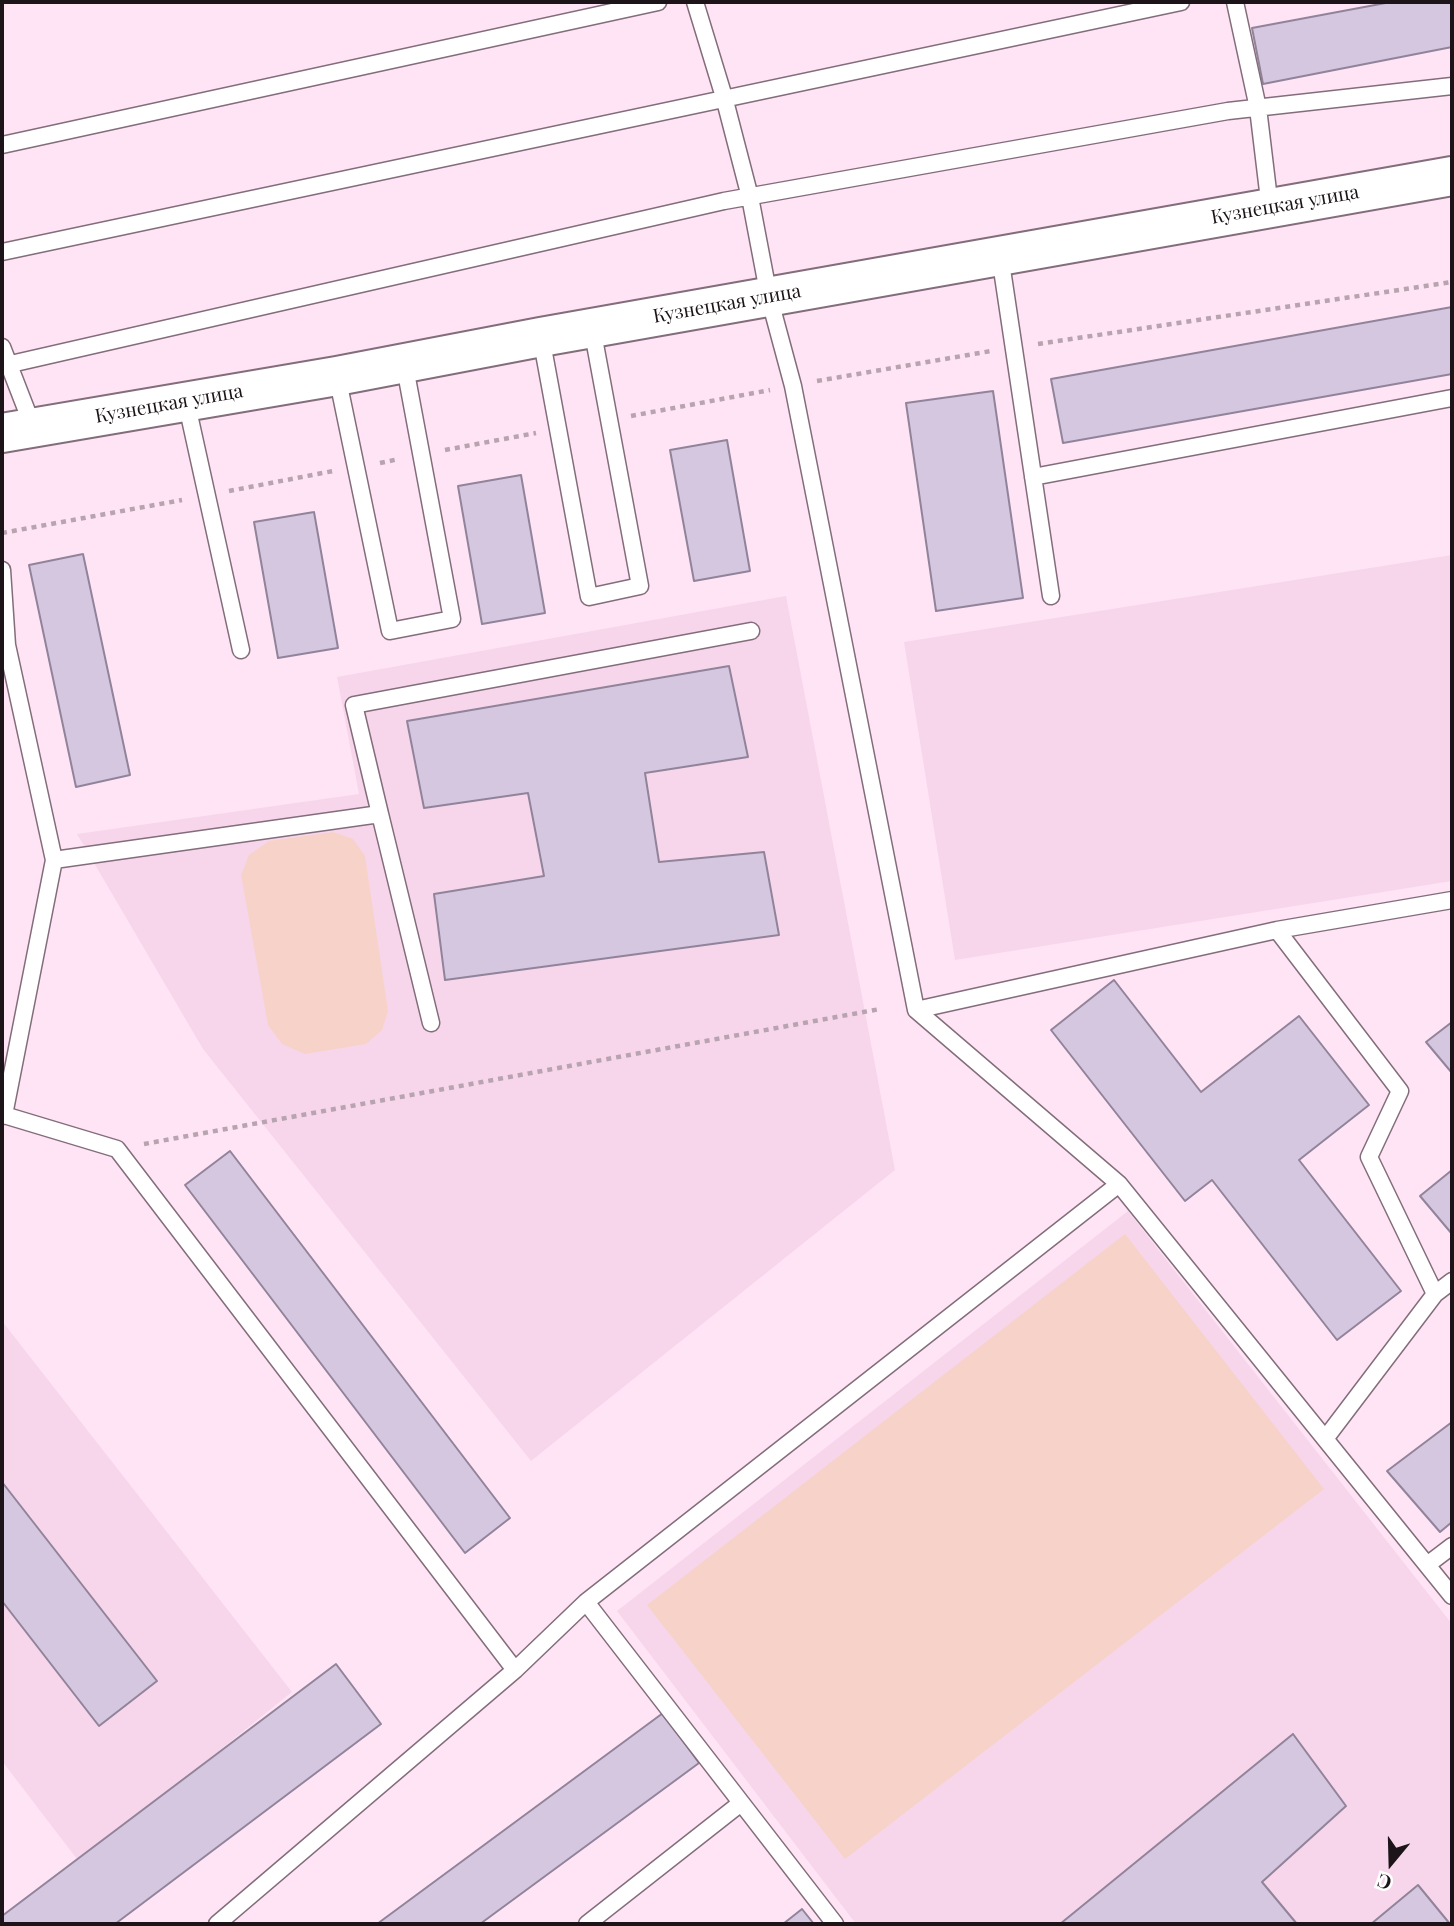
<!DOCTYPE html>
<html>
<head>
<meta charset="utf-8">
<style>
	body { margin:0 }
	#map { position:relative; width:1454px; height:1926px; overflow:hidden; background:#ffe4f5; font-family:"Playfair Display",serif }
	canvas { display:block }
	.frame { position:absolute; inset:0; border:4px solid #1c1419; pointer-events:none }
	.north { position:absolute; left:1356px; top:1828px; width:70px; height:70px; -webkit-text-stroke:5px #fff; paint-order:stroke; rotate:199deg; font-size:19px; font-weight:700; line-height:28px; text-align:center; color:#1c1419 }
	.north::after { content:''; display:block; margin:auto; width:24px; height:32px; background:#1c1419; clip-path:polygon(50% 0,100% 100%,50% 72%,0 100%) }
</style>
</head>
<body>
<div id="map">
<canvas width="1454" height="1926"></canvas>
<div class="frame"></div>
<div class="north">С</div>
</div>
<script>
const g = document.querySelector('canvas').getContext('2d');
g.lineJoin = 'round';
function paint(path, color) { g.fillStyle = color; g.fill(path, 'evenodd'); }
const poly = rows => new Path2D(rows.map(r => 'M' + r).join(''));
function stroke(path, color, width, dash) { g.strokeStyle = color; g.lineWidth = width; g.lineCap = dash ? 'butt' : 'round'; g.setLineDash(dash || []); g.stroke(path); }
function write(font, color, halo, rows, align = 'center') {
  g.font = font + ' "Playfair Display",serif'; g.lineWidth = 7; g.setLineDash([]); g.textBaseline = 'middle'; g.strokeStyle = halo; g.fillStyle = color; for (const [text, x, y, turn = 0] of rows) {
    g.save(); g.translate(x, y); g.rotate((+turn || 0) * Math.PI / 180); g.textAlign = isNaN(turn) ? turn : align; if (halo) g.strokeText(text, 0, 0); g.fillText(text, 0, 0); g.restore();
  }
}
paint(poly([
	[1452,555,1452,881,955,960,904,642],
	[786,596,895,1170,531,1461,203,1049,77,834,359,794,337,677],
	[1128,1211,1452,1624,1452,1924,856,1924,617,1611],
	[2,1321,292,1692,80,1863,2,1761]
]), '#f7d6eb');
paint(poly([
	[333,832,353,839,365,856,388,1011,382,1030,366,1044,305,1054,282,1044,268,1025,241,875,249,855,269,841],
	[1125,1234,1324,1489,845,1859,647,1605]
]), '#f7d2c9');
const building = poly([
	[1391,2,1452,2,1452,47,1263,84,1252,28,1391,2],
	[1452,307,1452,374,1063,443,1051,379,1452,307],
	[993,391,1023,598,936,611,906,403,993,391],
	[727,440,750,571,694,581,670,450,727,440],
	[521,475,545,613,482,624,458,486,521,475],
	[314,512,338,648,278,658,254,522,314,512],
	[83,554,130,775,76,787,29,565,83,554],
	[729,666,748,757,645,773,659,862,764,852,779,935,445,980,434,894,544,876,528,793,424,808,407,721,729,666],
	[1114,980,1201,1092,1299,1016,1369,1105,1299,1160,1401,1291,1337,1340,1212,1180,1185,1201,1051,1030,1114,980],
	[1452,1022,1452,1073,1426,1042,1452,1022],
	[230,1151,510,1518,465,1553,185,1185,230,1151],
	[1452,1170,1452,1234,1420,1196,1452,1170],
	[1452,1422,1452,1522,1440,1532,1387,1471,1452,1422],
	[2,1482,157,1681,99,1726,2,1601,2,1482],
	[336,1664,381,1724,115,1924,2,1924,2,1916,336,1664],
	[663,1713,699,1763,480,1924,377,1924,663,1713],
	[1293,1734,1346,1806,1262,1882,1297,1924,1060,1924,1293,1734],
	[1418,1885,1450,1924,1371,1924,1418,1885],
	[802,1909,814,1924,783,1924,802,1909]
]);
paint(building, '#d5c7df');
stroke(building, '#91849a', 2);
const lane = poly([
	[695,2,724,97,750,197,769,297,793,386,916,1010,1119,1184,1452,1596],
	[1235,2,1258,108,1270,208],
	[2,145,658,2],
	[2,252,1181,2],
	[1000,256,1051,596],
	[541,337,589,597,640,586,592,328],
	[2,347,33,427],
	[2,366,724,201,1228,111,1452,86],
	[337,376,390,631,452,619,404,362],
	[186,401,241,650],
	[1033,477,1452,398],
	[2,570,7,645],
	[2,644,7,645,54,860,4,1115,2,1116],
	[380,814,354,705,751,631],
	[54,860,380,814,431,1023],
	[1277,930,1400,1091,1369,1157,1435,1294],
	[916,1010,1277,930,1452,900],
	[4,1115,117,1149,515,1670],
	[1325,1439,1435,1294,1452,1281],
	[1427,1565,1452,1546],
	[586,1602,835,1924],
	[217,1924,515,1670,586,1602,1119,1184],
	[587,1924,741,1803]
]);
const secondary = poly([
	[2,433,337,376,541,337,1452,176]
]);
stroke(lane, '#836d7b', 19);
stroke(secondary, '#836d7b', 42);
stroke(poly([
	[1038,344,1452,282],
	[817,381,991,351],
	[631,416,770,390],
	[445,450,536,433],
	[380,463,399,459],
	[229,491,333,471],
	[2,533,182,500],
	[144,1144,880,1009]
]), '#b8a3b0', 4.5, [5, 5]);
stroke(lane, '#fff', 16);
stroke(secondary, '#fff', 38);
write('19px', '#1c1419', '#fff', [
	["Кузнецкая улица",1285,205,-10],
	["Кузнецкая улица",727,304,-10],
	["Кузнецкая улица",169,404,-10]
]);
</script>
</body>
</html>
